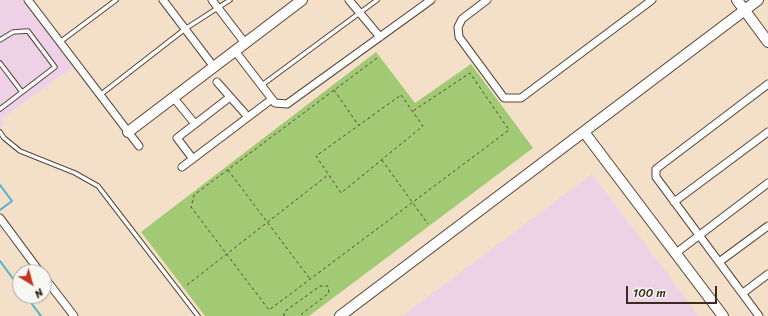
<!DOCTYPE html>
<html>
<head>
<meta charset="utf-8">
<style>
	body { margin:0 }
	#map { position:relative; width:768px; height:316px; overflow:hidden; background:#f4e0c8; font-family:Sriracha,sans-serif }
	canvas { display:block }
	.north { position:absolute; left:12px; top:264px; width:40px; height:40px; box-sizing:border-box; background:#f6f6f2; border:1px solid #aba49d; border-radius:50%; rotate:143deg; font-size:11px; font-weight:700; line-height:16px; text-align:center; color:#3b2a1e }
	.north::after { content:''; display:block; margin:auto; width:14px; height:18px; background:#c8321e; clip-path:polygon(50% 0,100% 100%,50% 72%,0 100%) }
	.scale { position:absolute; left:626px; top:286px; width:91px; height:18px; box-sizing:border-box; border:2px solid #3b2a1e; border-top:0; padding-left:5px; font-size:12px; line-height:14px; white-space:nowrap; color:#3b2a1e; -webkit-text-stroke:3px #f6f6f2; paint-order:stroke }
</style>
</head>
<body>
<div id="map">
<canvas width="768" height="316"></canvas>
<div class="north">N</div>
<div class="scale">100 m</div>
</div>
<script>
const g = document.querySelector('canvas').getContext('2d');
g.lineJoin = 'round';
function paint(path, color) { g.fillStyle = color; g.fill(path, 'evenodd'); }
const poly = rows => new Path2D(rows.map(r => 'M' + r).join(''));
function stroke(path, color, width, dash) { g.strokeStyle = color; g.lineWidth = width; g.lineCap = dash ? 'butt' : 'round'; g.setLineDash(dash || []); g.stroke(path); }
paint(poly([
	[0,0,23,0,73,67,1,119,5,124,0,127],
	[592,174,699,316,399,316,405,314]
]), '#eed0e7');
paint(poly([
	[376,52,415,103,471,64,533,148,309,316,205,316,141,232]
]), '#a2c974');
stroke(poly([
	[0,185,12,201,0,210],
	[0,261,20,288],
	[26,296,41,316]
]), '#4fb4ce', 2);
const lane = poly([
	[0,40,13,32,28,31,55,67,0,109],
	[60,42,116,0],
	[0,63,22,92],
	[262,85,377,0],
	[100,95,185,29,230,0],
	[0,132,4,138,20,151,75,173,98,186,198,316]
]);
const street = poly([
	[28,0,139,146],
	[163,0,214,67],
	[212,0,245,43],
	[349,0,380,37],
	[487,0,462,19,458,27,459,37,504,98,521,98,652,0],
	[235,51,275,103,287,104,431,0],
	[217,82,248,117],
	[173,97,195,124],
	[193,159,177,138,230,97],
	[182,167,272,99],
	[674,202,768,132],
	[0,218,40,272],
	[676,253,768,183],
	[719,262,768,226],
	[44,277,74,316],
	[743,293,768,274],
	[759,316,656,177,656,169,768,84]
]);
const secondary = poly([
	[737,0,768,42],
	[128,132,302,0],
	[584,132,723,316],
	[340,316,758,0]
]);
stroke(lane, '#574538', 5.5);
stroke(street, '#574538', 9);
stroke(secondary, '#574538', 12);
stroke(poly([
	[377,58,194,195,191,207,269,310,509,130,470,73,413,111],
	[334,90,359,126],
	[401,95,423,126,341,193,316,156,401,95],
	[382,160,428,224],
	[228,170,310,279],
	[187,285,328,175],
	[284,316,284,312,320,286,328,286,329,293,299,316]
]), '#574538', 1, [3, 3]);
stroke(lane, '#fff', 3.5);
stroke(street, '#fff', 7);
stroke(secondary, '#fff', 10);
</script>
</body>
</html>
